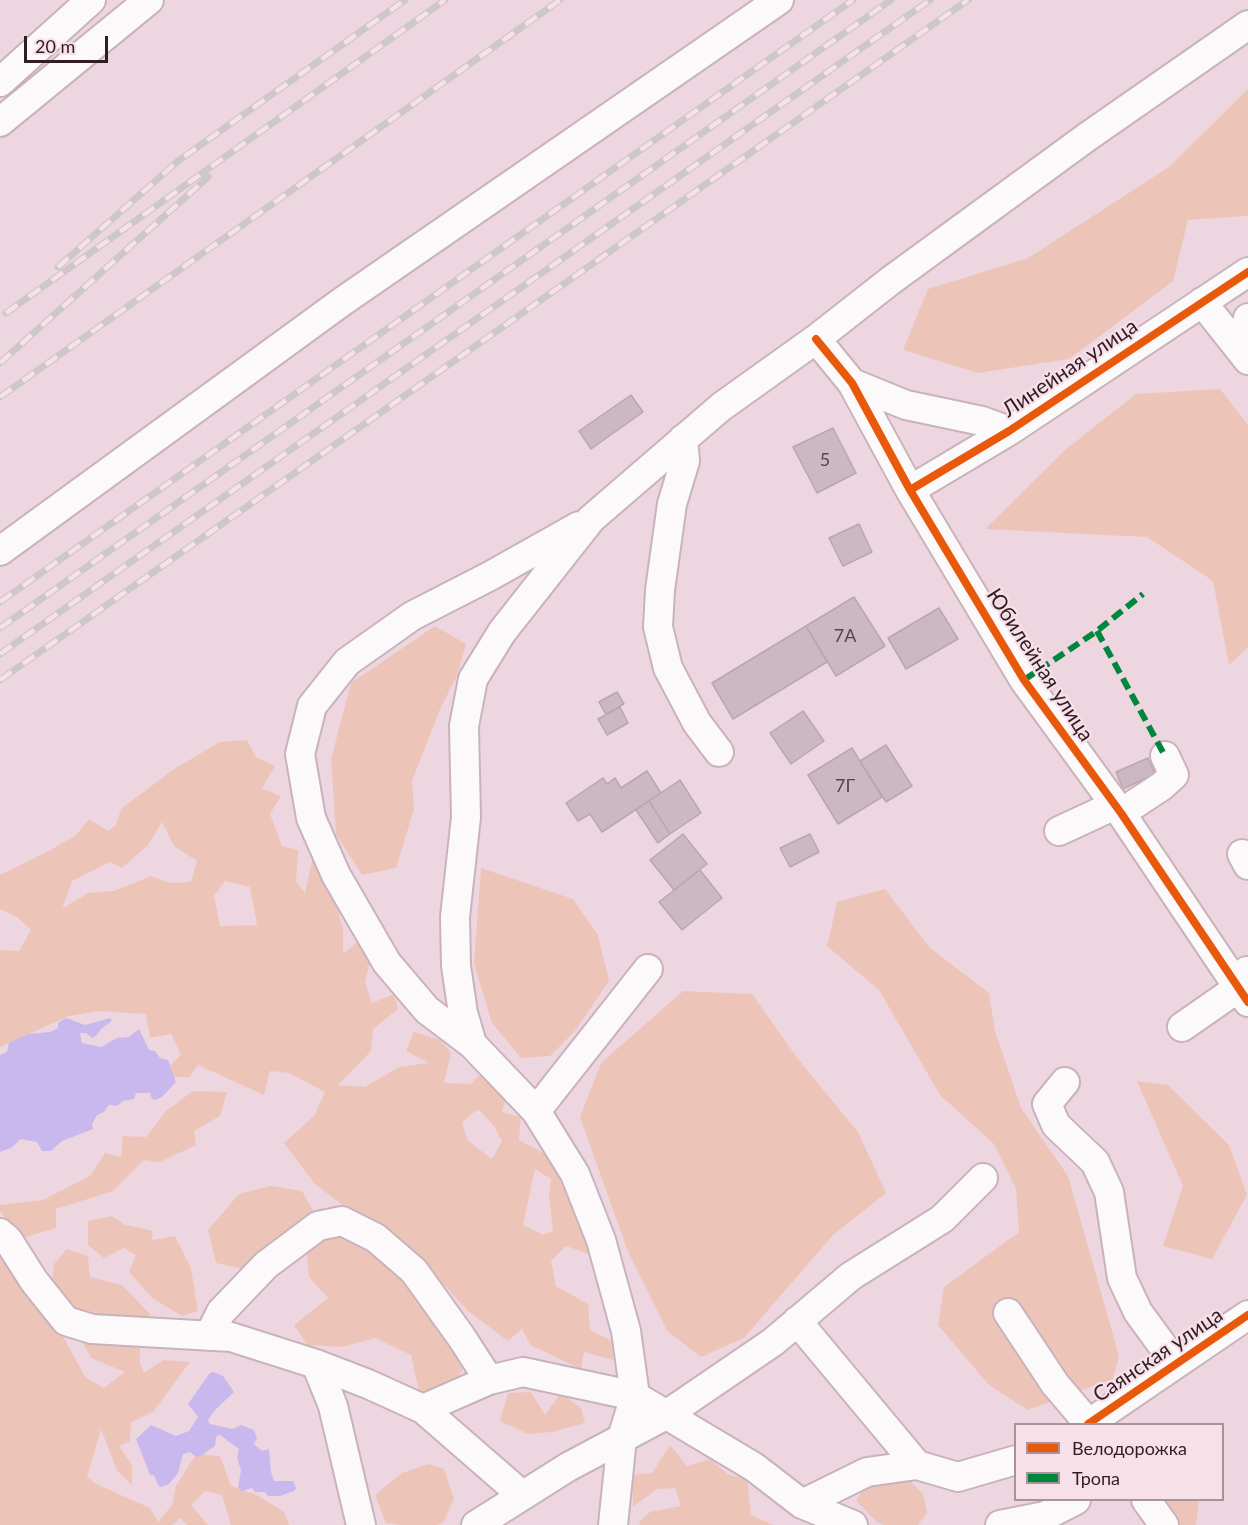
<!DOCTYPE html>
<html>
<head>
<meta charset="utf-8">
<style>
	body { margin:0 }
	#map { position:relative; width:1248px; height:1525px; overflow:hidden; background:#eed6e0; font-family:Lato,sans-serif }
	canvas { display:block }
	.legend { position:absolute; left:1014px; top:1423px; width:210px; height:78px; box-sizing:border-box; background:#f8e0e9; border:2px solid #a8929b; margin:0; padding:8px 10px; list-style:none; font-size:18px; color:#311d25 }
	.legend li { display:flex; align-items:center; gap:12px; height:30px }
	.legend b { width:30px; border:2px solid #a8929b }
	.scale { position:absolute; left:24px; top:36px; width:84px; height:27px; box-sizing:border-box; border:3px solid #311d25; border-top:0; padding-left:8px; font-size:18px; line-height:21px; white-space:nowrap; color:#311d25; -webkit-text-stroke:4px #f8e0e9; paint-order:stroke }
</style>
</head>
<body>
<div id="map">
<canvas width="1248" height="1525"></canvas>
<ul class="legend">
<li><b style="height:8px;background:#e8590c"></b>Велодорожка</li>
<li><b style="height:8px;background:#00873e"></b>Тропа</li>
</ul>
<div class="scale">20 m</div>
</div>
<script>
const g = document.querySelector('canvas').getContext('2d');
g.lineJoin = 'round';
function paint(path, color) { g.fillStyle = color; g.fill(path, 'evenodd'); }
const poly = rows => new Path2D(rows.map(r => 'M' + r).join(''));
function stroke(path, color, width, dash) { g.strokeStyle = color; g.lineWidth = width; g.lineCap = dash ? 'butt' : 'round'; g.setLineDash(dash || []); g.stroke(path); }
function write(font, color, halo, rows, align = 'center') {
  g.font = font + ' Lato,sans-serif'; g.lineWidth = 4.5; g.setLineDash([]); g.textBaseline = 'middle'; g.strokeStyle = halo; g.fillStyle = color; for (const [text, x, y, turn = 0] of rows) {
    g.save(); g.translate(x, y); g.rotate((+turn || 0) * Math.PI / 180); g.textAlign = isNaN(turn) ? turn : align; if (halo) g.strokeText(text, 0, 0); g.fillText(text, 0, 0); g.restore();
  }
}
paint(poly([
	[1248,89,1248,216,1188,220,1173,281,1069,359,978,373,903,350,928,289,1028,258,1169,167],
	[1220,389,1248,425,1248,647,1229,665,1213,581,1147,537,985,529,1065,450,1136,394],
	[435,626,466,644,457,676,440,709,412,781,414,809,396,868,362,875,336,834,331,759,351,683],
	[247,740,256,757,275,766,262,788,281,796,270,814,282,846,298,850,296,881,305,893,313,857,333,894,343,929,343,954,361,939,371,958,365,982,372,1003,394,994,398,1009,373,1029,371,1051,338,1085,365,1087,399,1067,429,1063,406,1051,414,1032,440,1040,451,1053,444,1083,470,1084,483,1072,506,1097,502,1112,521,1117,519,1140,549,1156,575,1213,589,1254,566,1246,551,1261,556,1286,588,1304,590,1330,612,1341,613,1360,584,1352,581,1369,530,1345,522,1329,508,1341,468,1311,420,1259,353,1213,315,1184,284,1143,314,1116,325,1092,289,1073,270,1071,264,1095,198,1065,189,1077,158,1077,181,1055,171,1034,150,1038,146,1014,99,1011,69,1016,0,1047,0,950,19,951,31,930,17,917,0,909,0,875,47,852,76,835,89,819,108,831,116,825,121,809,174,769,220,742],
	[162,822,174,846,197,861,191,882,169,883,151,876,114,891,88,893,62,909,72,881,110,862,122,868,148,845],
	[225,881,250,887,257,925,220,926,214,896],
	[478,1109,494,1126,502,1141,492,1159,468,1141,462,1122],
	[535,1169,551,1179,549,1196,553,1231,543,1235,523,1225],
	[481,868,573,899,598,935,609,981,575,1031,550,1056,521,1058,492,1023,474,964],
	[885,889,929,947,989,993,995,1031,1021,1108,1068,1176,1119,1356,1113,1379,1028,1410,989,1385,938,1325,944,1287,1019,1232,1016,1189,994,1144,940,1095,879,990,827,946,837,902],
	[683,991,752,994,798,1059,858,1132,886,1193,833,1235,744,1338,701,1357,667,1331,627,1249,580,1117,601,1063],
	[1137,1081,1168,1085,1229,1145,1247,1195,1212,1259,1163,1246,1183,1186],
	[193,1091,227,1092,220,1116,194,1131,196,1145,160,1162,144,1160,113,1191,56,1209,56,1228,20,1239,0,1211,0,1205,43,1200,90,1176,105,1153,121,1157,123,1136,146,1137,166,1111],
	[271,1186,302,1191,313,1210,310,1218,244,1269,216,1263,208,1230,239,1194],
	[112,1216,123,1224,153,1231,152,1240,175,1236,191,1268,198,1311,182,1316,152,1298,129,1272,136,1255,124,1248,104,1258,88,1245,88,1221],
	[339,1227,366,1237,463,1346,462,1371,447,1389,419,1392,411,1355,375,1338,342,1347,307,1345,294,1325,328,1298,309,1277,306,1246],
	[0,1247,46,1305,85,1377,104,1388,125,1372,91,1358,52,1282,54,1264,67,1249,88,1256,90,1277,122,1285,151,1315,115,1328,140,1337,140,1362,144,1373,163,1360,190,1362,153,1412,131,1422,130,1441,119,1446,132,1465,132,1485,117,1470,101,1429,87,1477,96,1484,150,1508,158,1522,172,1505,176,1486,196,1454,220,1456,231,1486,257,1495,284,1512,289,1525,231,1525,222,1495,205,1491,191,1505,208,1525,187,1525,181,1518,172,1525,0,1525],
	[531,1392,545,1415,561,1393,581,1408,585,1423,552,1432,528,1434,500,1421,508,1393],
	[670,1445,687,1466,710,1459,729,1475,747,1479,751,1515,773,1525,640,1525,639,1522,650,1512,681,1506,675,1488,657,1489,633,1507,632,1475,652,1473],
	[429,1464,444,1469,454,1499,443,1523,436,1525,401,1525,386,1523,375,1495,402,1473],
	[903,1474,923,1494,927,1513,918,1525,884,1525,878,1523,856,1501,871,1477],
	[1163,1500,1199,1500,1196,1525,1176,1525]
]), '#edc5b8');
paint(poly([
	[66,1018,85,1025,110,1018,112,1021,101,1029,96,1036,92,1038,86,1033,80,1033,82,1043,101,1047,117,1038,129,1037,139,1029,149,1050,155,1051,160,1058,168,1060,176,1082,162,1097,156,1100,152,1099,150,1093,136,1093,134,1099,123,1101,117,1106,109,1105,104,1112,97,1115,92,1124,93,1129,62,1141,51,1151,42,1151,37,1142,21,1139,11,1148,0,1152,0,1055,7,1052,9,1043,28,1034,50,1032,58,1028,58,1023],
	[213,1372,223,1376,234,1392,214,1411,208,1420,210,1424,232,1429,241,1425,254,1430,257,1438,254,1444,262,1451,269,1449,271,1472,274,1481,293,1481,296,1488,294,1491,280,1496,268,1496,265,1492,255,1492,252,1488,242,1491,238,1488,241,1470,237,1458,239,1449,220,1435,216,1437,215,1446,202,1455,196,1457,190,1452,183,1454,178,1473,169,1484,161,1487,158,1485,154,1475,150,1475,136,1439,151,1425,176,1436,189,1431,198,1417,188,1404,209,1374]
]), '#c9b8ed');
const building = poly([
	[631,395,643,412,591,449,579,431,631,395],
	[833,428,856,473,817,493,793,447,833,428],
	[859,524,872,552,843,566,829,538,859,524],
	[854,597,885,646,836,676,806,626,854,597],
	[939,608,958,639,906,669,888,638,939,608],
	[806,626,827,662,733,719,712,683,806,626],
	[617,692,624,704,606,714,599,702,617,692],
	[620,707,628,723,607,735,598,719,620,707],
	[803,711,824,741,791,764,770,733,803,711],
	[886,745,912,786,886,802,860,761,886,745],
	[852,748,882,797,838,824,808,775,852,748],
	[1148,758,1155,774,1123,789,1116,772,1148,758],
	[647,771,661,793,602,832,590,814,578,821,566,803,603,778,607,784,615,778,621,788,647,771],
	[680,780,701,813,670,834,649,801,680,780],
	[649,801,670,834,658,843,636,810,649,801],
	[683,834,707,864,674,890,650,860,683,834],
	[810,834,819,852,790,867,780,848,810,834],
	[700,870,722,898,682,930,659,902,700,870]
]);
paint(building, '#cbb8c3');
stroke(building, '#b9a6b1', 1.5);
const minor = poly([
	[0,82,91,0],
	[0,122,149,0],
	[1202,302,1248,360],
	[816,339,852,383,910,490,1024,680,1121,813,1248,1002],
	[1241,351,1248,318],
	[852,383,906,405,982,421,1009,431],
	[683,439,685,461,672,504,660,590,658,627,668,668,697,723,719,752],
	[910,490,1009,431,1248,272],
	[579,526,490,576,412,616,347,662,312,706,300,754,311,818,336,875,387,963,427,1010,472,1044,536,1111,575,1174,601,1240,626,1331,635,1396,622,1438,613,1525],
	[0,551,343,301,779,0],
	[1121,813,1162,786,1174,775,1165,756],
	[1059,831,1115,805],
	[1242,854,1248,865],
	[1182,1027,1238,988,1247,971],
	[472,1044,463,1013,456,966,455,917,466,817,464,726,473,679,502,632,591,519,721,407,816,339,890,281,1087,137,1248,25],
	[1065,1082,1047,1104,1056,1125,1095,1162,1109,1192,1122,1278,1138,1312,1176,1364],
	[536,1111,648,969],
	[0,1233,8,1240,34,1281,66,1321,92,1329,231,1337,316,1364,368,1384,423,1409,522,1495],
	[1008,1313,1055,1384,1089,1424],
	[797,1321,917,1465],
	[209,1336,221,1312,266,1265,318,1226,342,1221,376,1238,414,1271,462,1338,489,1380],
	[316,1364,333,1406,361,1525],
	[423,1409,489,1380,523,1372,635,1396,754,1467,802,1504,853,1525],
	[1088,1424,1248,1315],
	[1146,1500,1164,1525],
	[802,1504,867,1472,917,1465,958,1477,1016,1460],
	[476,1525,568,1467,666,1415,773,1342,851,1276,942,1219,983,1178],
	[1000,1525,1045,1516,1076,1500]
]);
stroke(minor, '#c8b3bc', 32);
stroke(minor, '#fcf9fa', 28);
const rail = poly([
	[58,267,178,161,405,0],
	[6,313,445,0],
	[0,363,208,177],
	[0,397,560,0],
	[0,602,853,0],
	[0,628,891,0],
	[0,654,930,0],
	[0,680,968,0]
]);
stroke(rail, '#cec7ca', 7);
stroke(rail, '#f8e0e9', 4.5, [14]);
stroke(poly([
	[1097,631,1165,756],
	[1024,680,1097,631,1143,594]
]), '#00873e', 6, [12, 6]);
stroke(poly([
	[816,339,852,383,910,490,1024,680,1121,813,1248,1002],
	[910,490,1009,431,1248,272],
	[1088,1424,1248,1315]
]), '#e8590c', 8);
write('18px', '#58444c', null, [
	["5",825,460],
	["7А",845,636],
	["7Г",845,786]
]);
write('21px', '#311d25', '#f8e0e9', [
	["Линейная улица",1070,368,-34],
	["Юбилейная улица",1040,665,57],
	["Саянская улица",1158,1355,-34]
]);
</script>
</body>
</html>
